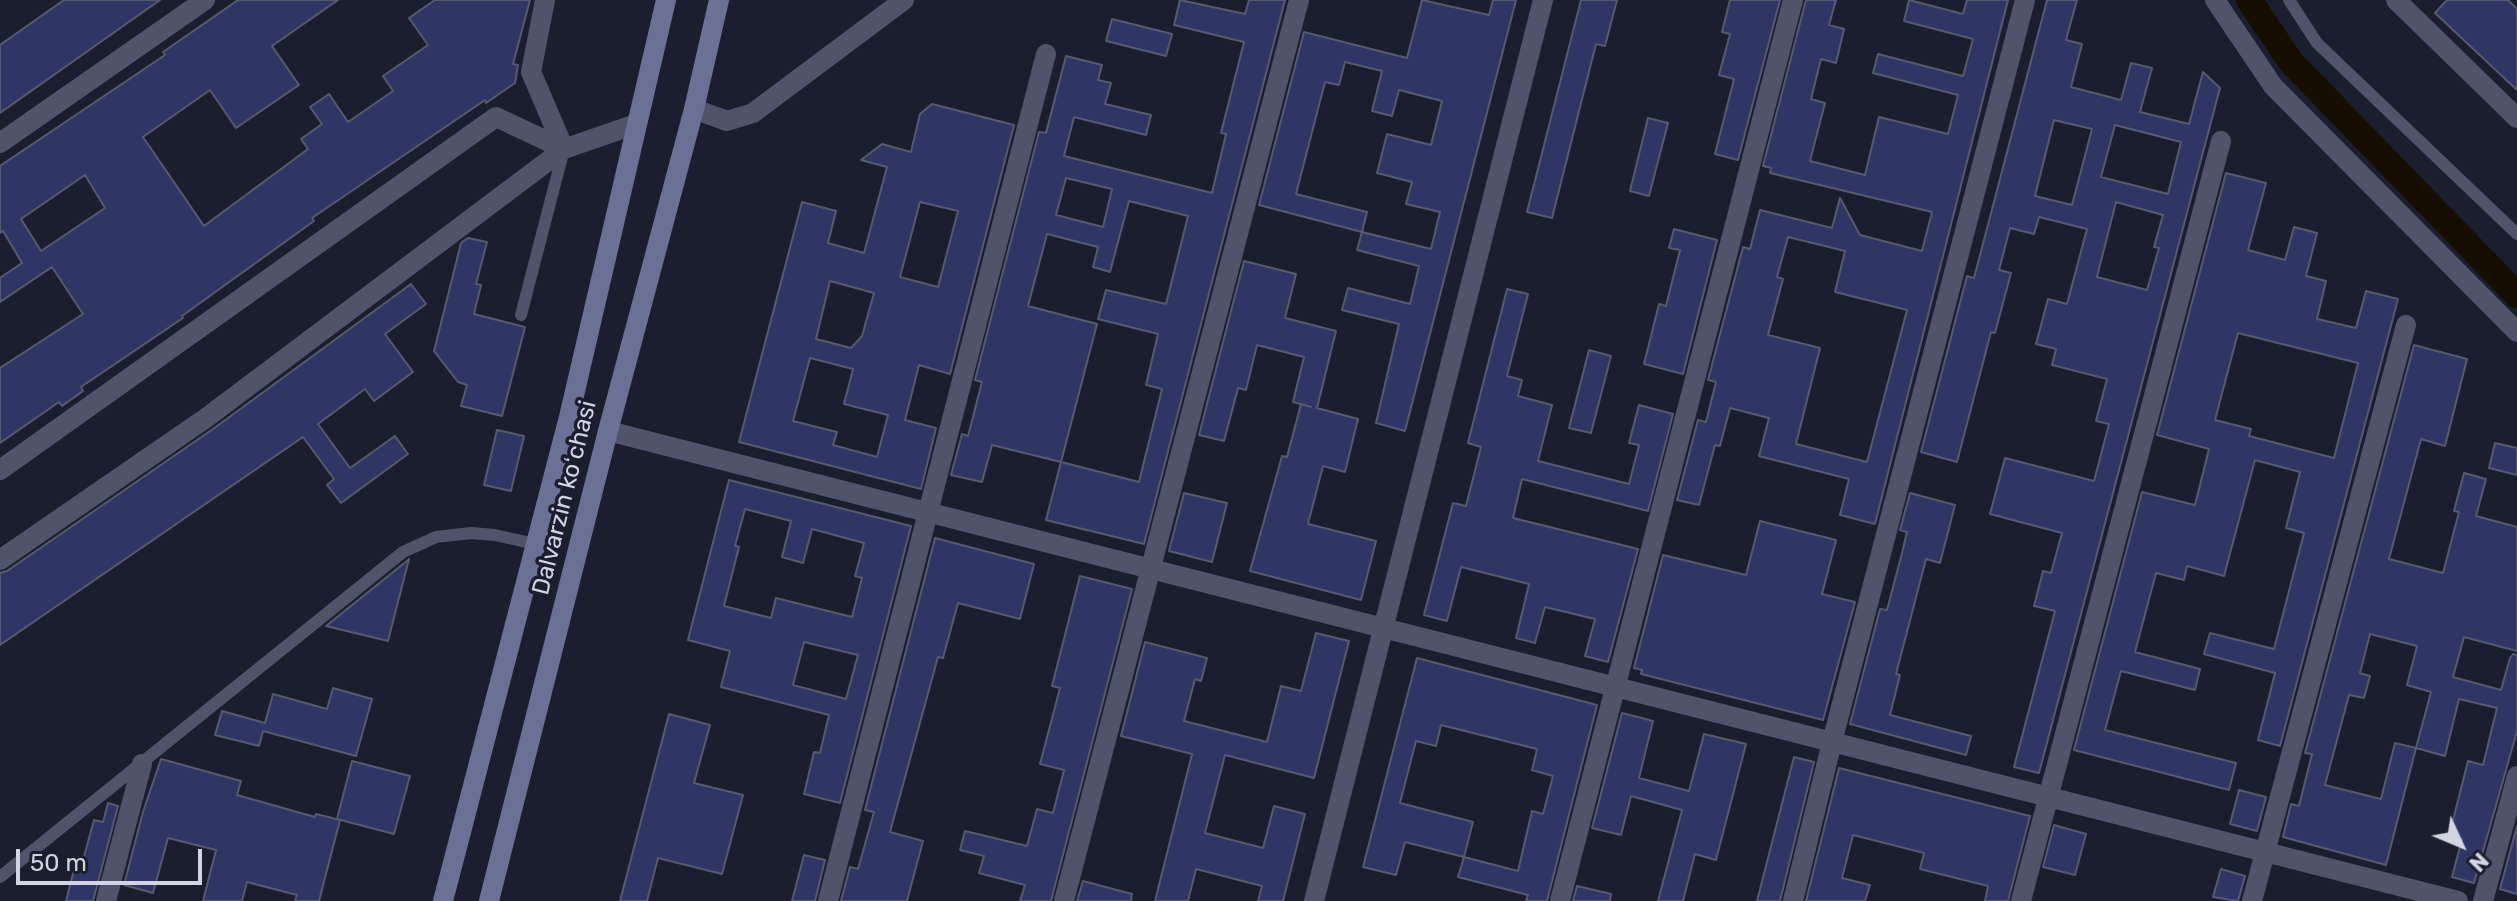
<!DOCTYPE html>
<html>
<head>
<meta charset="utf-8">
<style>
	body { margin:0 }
	#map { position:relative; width:2517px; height:901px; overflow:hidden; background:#1b1e2e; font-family:Rubik,sans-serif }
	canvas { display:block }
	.north { position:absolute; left:2421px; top:805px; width:80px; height:80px; -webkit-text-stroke:6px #1b1e2e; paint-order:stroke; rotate:134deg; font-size:22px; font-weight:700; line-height:32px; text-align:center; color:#d2d5e1 }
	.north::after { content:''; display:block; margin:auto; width:28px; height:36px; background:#d2d5e1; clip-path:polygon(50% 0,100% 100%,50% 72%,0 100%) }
	.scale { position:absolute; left:16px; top:849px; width:186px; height:36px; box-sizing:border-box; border:4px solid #d2d5e1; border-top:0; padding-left:10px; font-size:24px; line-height:28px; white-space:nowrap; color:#d2d5e1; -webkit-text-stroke:6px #1b1e2e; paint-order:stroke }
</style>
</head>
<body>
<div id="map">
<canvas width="2517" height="901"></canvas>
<div class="north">N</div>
<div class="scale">50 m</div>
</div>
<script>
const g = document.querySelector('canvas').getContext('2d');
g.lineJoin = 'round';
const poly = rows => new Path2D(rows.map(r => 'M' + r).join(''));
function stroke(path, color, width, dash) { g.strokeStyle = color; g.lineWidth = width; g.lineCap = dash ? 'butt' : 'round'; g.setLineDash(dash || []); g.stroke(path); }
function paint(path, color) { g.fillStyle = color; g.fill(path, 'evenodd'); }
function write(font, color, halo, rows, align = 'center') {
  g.font = font + ' Rubik,sans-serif'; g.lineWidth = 7; g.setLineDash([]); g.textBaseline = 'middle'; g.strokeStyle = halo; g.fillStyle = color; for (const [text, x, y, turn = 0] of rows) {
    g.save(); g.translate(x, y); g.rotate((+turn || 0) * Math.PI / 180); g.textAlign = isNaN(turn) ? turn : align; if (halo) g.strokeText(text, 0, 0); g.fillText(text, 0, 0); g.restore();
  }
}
stroke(poly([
	[2249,0,2291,62,2517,295]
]), '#160e01', 26);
const building = poly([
	[64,0,160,0,0,113,0,45,64,0],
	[238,0,338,0,272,46,299,85,236,128,210,90,143,137,204,226,308,149,301,139,322,124,310,107,329,94,348,122,393,91,383,76,428,45,409,18,435,0,530,0,513,64,518,65,515,83,486,103,485,100,312,218,314,221,182,316,183,318,81,387,83,391,62,406,59,402,0,443,0,368,83,314,52,267,0,302,0,278,22,263,3,231,0,233,0,166,165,55,163,52,238,0],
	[85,175,105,208,41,251,21,219,85,175],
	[1180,0,1245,14,1249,0,1285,0,1144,544,1046,520,1061,462,992,445,982,482,951,475,962,434,968,436,982,382,975,380,1039,132,1046,133,1066,56,1102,65,1098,80,1111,83,1105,104,1151,115,1146,135,1074,117,1064,156,1212,193,1226,134,1221,133,1244,42,1174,25,1180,0],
	[1066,178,1112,189,1103,227,1056,215,1066,178],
	[1129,201,1188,216,1166,304,1106,290,1098,319,1158,334,1146,385,1162,389,1139,482,1061,462,1097,324,1028,306,1047,234,1098,247,1093,267,1110,272,1129,201],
	[1422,0,1489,15,1493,0,1516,0,1405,431,1376,423,1399,324,1342,310,1348,288,1410,304,1419,266,1357,250,1362,232,1259,205,1304,32,1407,58,1422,0],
	[1345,62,1382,71,1372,111,1392,116,1399,90,1442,101,1431,145,1387,134,1377,173,1412,182,1406,204,1440,212,1431,249,1362,232,1367,212,1296,194,1325,82,1339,85,1345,62],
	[1581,0,1617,0,1605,46,1596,44,1552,218,1527,212,1581,0],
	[1730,0,1780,0,1738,160,1715,154,1734,79,1719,75,1730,34,1722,32,1730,0],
	[1806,0,1836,0,1829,25,1844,29,1836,63,1821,59,1811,99,1825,103,1810,161,1865,175,1879,117,1948,134,1958,95,1873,73,1878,54,1963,76,1973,39,1904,21,1909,0,1963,14,1967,0,2008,0,1875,524,1840,515,1849,479,1759,456,1769,418,1730,408,1720,446,1715,445,1699,505,1677,500,1698,420,1706,422,1716,382,1708,380,1743,247,1750,249,1760,210,1832,228,1840,198,1860,235,1922,251,1932,212,1770,173,1771,168,1763,166,1806,0],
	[1788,237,1845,251,1835,292,1907,310,1867,462,1796,444,1820,348,1768,335,1783,279,1777,277,1788,237],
	[2047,0,2077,0,2066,40,2082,44,2071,87,2121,100,2131,63,2152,68,2140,112,2189,124,2203,72,2220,88,2039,773,2014,767,2055,611,2034,606,2043,571,2051,573,2062,533,1990,514,2005,458,2094,481,2109,424,2096,421,2107,379,2052,365,2056,349,2036,344,2048,299,2067,304,2087,229,2039,217,2034,234,2010,228,1999,270,2011,273,1995,333,1991,332,1957,462,1921,452,1967,276,1974,278,2047,0],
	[2054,120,2092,129,2072,205,2035,196,2054,120],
	[2115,125,2181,142,2168,194,2101,177,2115,125],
	[2116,202,2163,215,2154,247,2159,248,2147,290,2097,277,2116,202],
	[2447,0,2508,0,2517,9,2517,90,2435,13,2447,0],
	[1112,19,1172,34,1166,56,1106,41,1112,19],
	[932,104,1014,125,950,374,919,365,905,420,936,428,921,489,739,442,802,202,836,211,828,243,864,253,887,167,861,160,882,144,911,152,920,114,932,104],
	[920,202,958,211,938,287,900,277,920,202],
	[830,281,874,293,862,336,851,348,816,339,830,281],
	[810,358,853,369,844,404,888,415,877,457,833,445,837,432,793,421,810,358],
	[1648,118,1668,123,1649,196,1630,191,1648,118],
	[2226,173,2266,183,2248,250,2285,260,2294,227,2317,233,2306,276,2326,281,2317,319,2356,328,2366,291,2398,299,2280,746,2258,740,2275,673,2204,654,2210,633,2274,649,2304,533,2286,528,2300,472,2255,460,2224,576,2187,566,2184,580,2156,573,2135,652,2200,669,2195,690,2121,671,2105,730,2236,763,2229,790,2074,750,2142,492,2195,505,2209,449,2157,435,2226,173],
	[2238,333,2358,363,2334,458,2249,436,2251,429,2215,420,2238,333],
	[1674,229,1717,240,1683,374,1644,364,1659,304,1666,306,1680,250,1669,248,1674,229],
	[468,238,487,242,476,284,481,285,474,314,525,327,502,416,461,406,467,385,458,382,434,351,461,243,468,238],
	[1244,261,1296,274,1285,318,1336,331,1317,408,1358,419,1345,472,1323,466,1308,524,1376,541,1361,600,1250,571,1282,456,1287,457,1301,404,1311,407,1293,402,1304,357,1257,345,1246,390,1238,388,1224,441,1199,435,1244,261],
	[411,284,426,304,385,334,413,372,374,401,365,389,318,424,350,468,395,436,408,454,341,503,327,485,334,479,303,437,0,645,0,573,7,571,213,429,411,284],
	[1507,289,1528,294,1507,376,1522,380,1518,396,1552,405,1538,461,1629,484,1639,445,1629,443,1639,405,1673,414,1648,511,1522,479,1513,518,1638,549,1608,662,1585,656,1595,619,1545,607,1535,643,1516,638,1529,584,1461,567,1447,621,1424,615,1453,503,1466,506,1481,447,1468,443,1507,289],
	[2414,345,2467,359,2445,446,2421,439,2389,559,2443,573,2459,512,2454,511,2464,473,2486,479,2476,516,2517,527,2517,651,2464,637,2453,677,2501,690,2510,658,2513,654,2517,655,2517,731,2474,883,2452,877,2462,839,2449,836,2468,761,2483,765,2497,708,2459,699,2445,756,2416,748,2386,865,2283,837,2291,804,2299,806,2312,754,2305,753,2414,345],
	[2370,634,2417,646,2407,685,2431,692,2416,748,2395,743,2381,799,2325,785,2349,695,2364,698,2370,676,2360,673,2370,634],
	[1589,350,1611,356,1591,433,1569,428,1589,350],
	[497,430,524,436,511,491,484,485,497,430],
	[2495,443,2517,448,2517,475,2489,468,2495,443],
	[729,480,911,526,840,803,804,794,814,752,820,753,829,715,721,687,730,651,688,640,729,480],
	[745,509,791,521,782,557,803,563,812,529,864,543,855,576,862,578,852,617,776,598,771,618,724,606,739,547,735,546,745,509],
	[804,642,858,655,846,699,793,685,804,642],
	[1184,493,1227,503,1212,562,1169,551,1184,493],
	[1910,493,1955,505,1940,563,1926,559,1896,674,1900,675,1890,715,1971,736,1966,755,1850,724,1880,609,1887,610,1902,553,1907,532,1900,530,1910,493],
	[1760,521,1836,540,1822,594,1855,602,1823,720,1641,674,1642,670,1634,668,1663,555,1746,575,1760,521],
	[935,538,1034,564,1020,619,958,603,943,658,938,657,890,832,923,841,907,901,841,901,850,867,858,869,874,812,865,810,935,538],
	[409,559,388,641,326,626,408,560,409,559],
	[1080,576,1132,589,1051,901,1020,901,1025,885,979,873,984,856,960,850,965,831,1027,846,1037,809,1053,813,1064,770,1040,764,1060,688,1052,686,1080,576],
	[1316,633,1349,641,1314,778,1225,755,1205,833,1263,848,1274,806,1305,814,1283,901,1258,901,1262,886,1196,869,1188,901,1155,901,1192,754,1121,736,1145,642,1207,658,1201,681,1195,679,1184,721,1267,742,1281,686,1301,691,1316,633],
	[1417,658,1597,705,1547,901,1526,901,1528,895,1458,877,1464,857,1405,842,1396,875,1363,867,1417,658],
	[1441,725,1537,749,1532,770,1553,776,1543,814,1532,811,1518,871,1464,857,1473,822,1400,803,1416,741,1436,746,1441,725],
	[333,688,372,699,356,756,263,731,259,746,215,735,222,711,265,723,273,694,327,709,333,688],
	[1622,713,1653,721,1639,778,1689,791,1704,734,1746,744,1716,860,1695,854,1683,901,1658,901,1682,810,1631,796,1621,835,1592,828,1622,713],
	[669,714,710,725,694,783,743,795,722,874,658,858,647,901,620,901,669,714],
	[1794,757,1814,762,1780,901,1757,901,1794,757],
	[161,759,241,781,237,795,315,817,316,814,340,820,319,901,295,901,297,895,247,882,242,901,203,901,216,850,168,838,153,893,124,885,143,812,161,759],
	[352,761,410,776,394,834,337,819,352,761],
	[1839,768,2030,816,2008,901,1985,901,1988,886,1920,869,1924,853,1853,835,1842,878,1870,885,1865,901,1806,901,1839,768],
	[2239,790,2266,797,2257,831,2230,824,2239,790],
	[108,803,118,806,93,901,66,901,77,858,83,860,94,820,103,822,108,803],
	[2054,825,2086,834,2075,875,2043,867,2054,825],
	[2517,826,2517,894,2500,889,2517,826],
	[804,855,825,860,815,901,792,901,804,855],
	[2221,869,2245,876,2238,901,2213,897,2221,869],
	[1083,881,1132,894,1131,901,1077,901,1083,881],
	[1577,886,1611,894,1610,901,1573,901,1577,886]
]);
paint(building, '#2f3665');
stroke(building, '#565a6e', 2);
stroke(poly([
	[2289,0,2317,43,2517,234],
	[521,315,564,149],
	[0,877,403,552,436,537,471,533,495,535,535,544]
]), '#4f546a', 12);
stroke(poly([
	[545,0,531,72,564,149],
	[2215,0,2273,86,2517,332],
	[2396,0,2517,118],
	[694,109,727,121,753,113,904,0],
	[0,143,205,0],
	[608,431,2458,901],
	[0,470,496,117,564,149],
	[0,560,206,418,564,149,636,124],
	[106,901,142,764],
	[828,901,1046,54],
	[1064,901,1299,0],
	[1314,901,1543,0],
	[1560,901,1793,0],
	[1793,901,1832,742,2025,0],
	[2021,901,2221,141],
	[2252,901,2406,325],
	[2483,901,2517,776]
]), '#4f546a', 20);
stroke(poly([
	[443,901,569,417,666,0],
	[489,901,608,431,694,109,719,0]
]), '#6a7195', 20);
write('24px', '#d2d5e1', '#1b1e2e', [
	["Dalvarzin koʻchasi",565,498,-76]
]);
</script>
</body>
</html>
